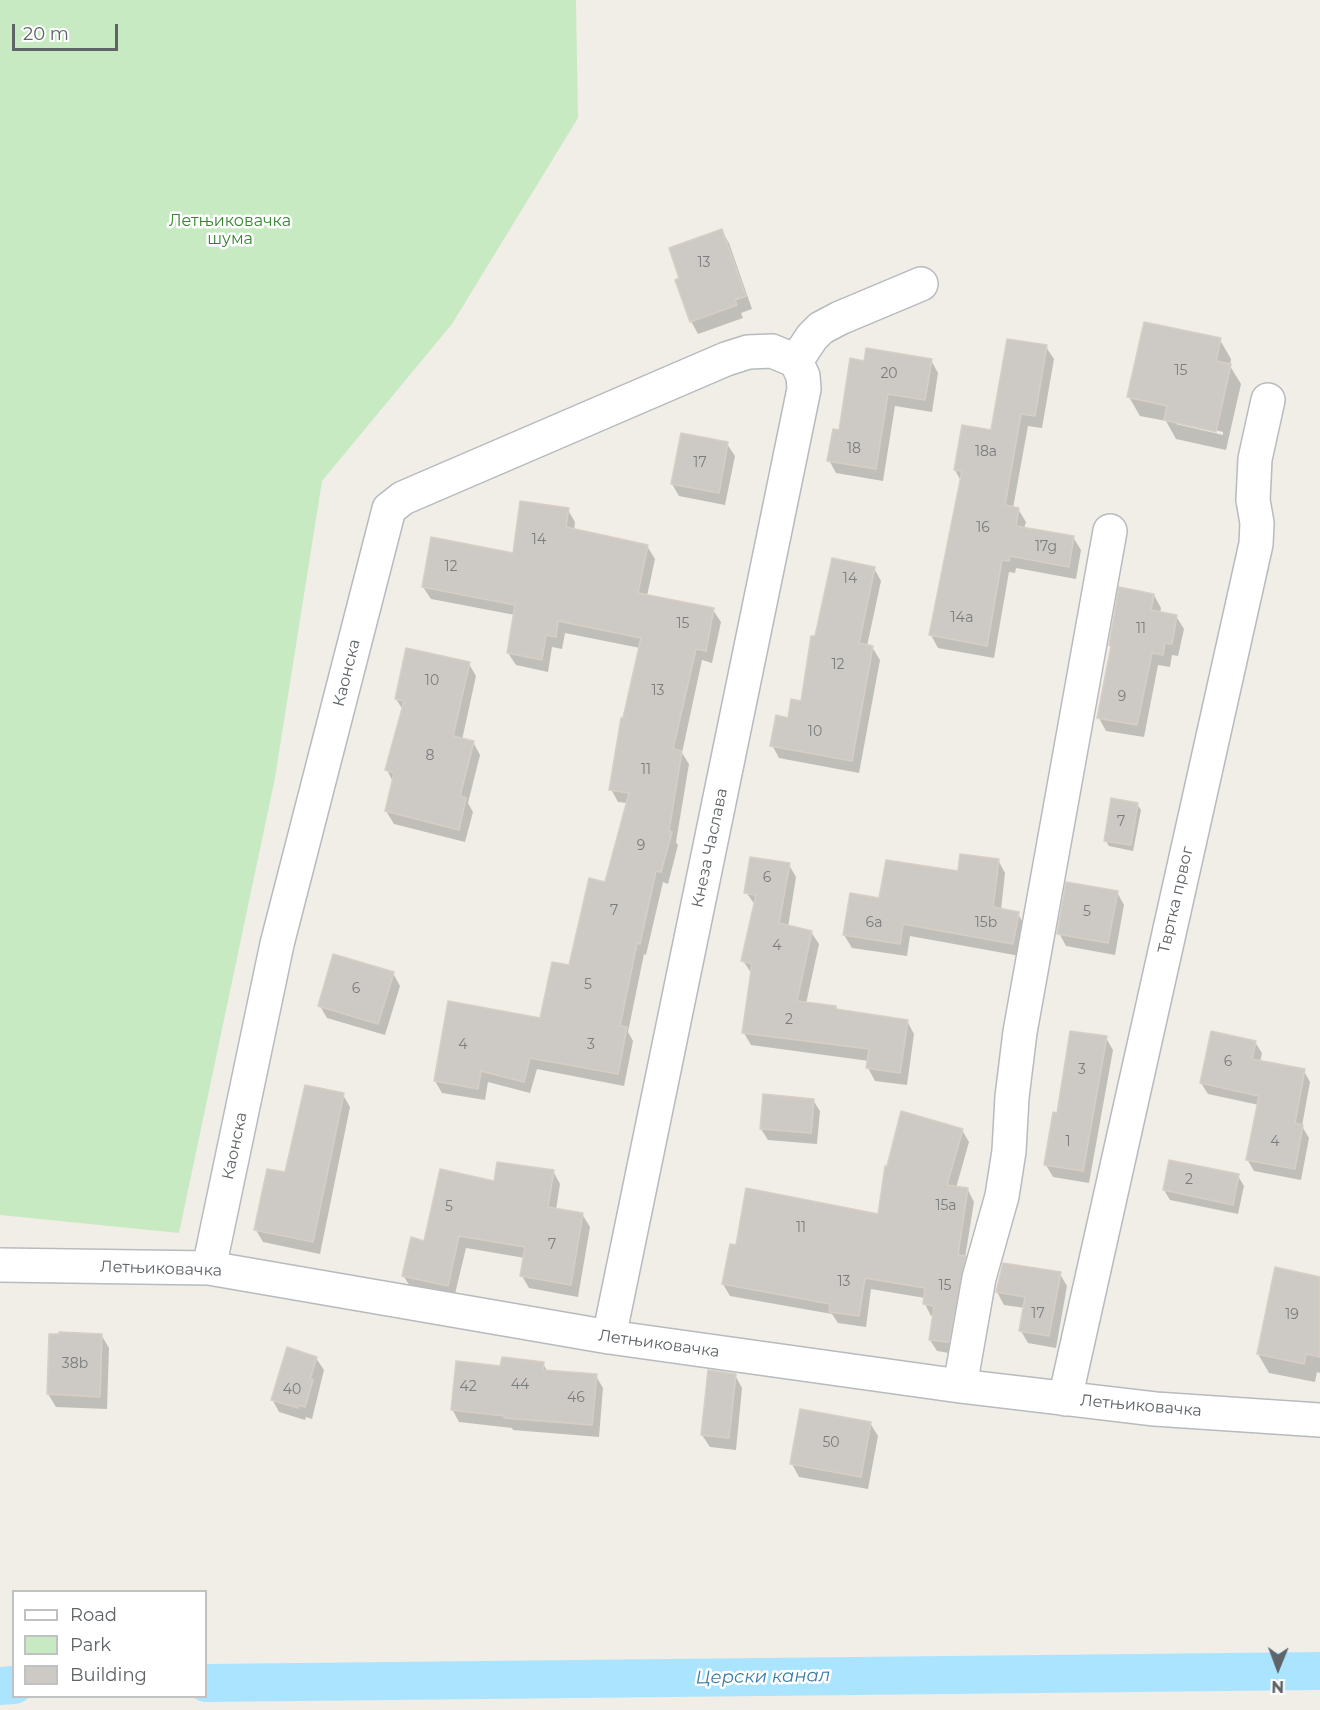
<!DOCTYPE html>
<html>
<head>
<meta charset="utf-8">
<style>
	body { margin:0 }
	#map { position:relative; width:1320px; height:1710px; overflow:hidden; background:#f1eee7; font-family:Montserrat,sans-serif }
	canvas { display:block }
	.legend { position:absolute; left:12px; top:1590px; width:195px; height:108px; box-sizing:border-box; background:#fff; border:2px solid #bfc1c3; margin:0; padding:8px 10px; list-style:none; font-size:18px; color:#5e6468 }
	.legend li { display:flex; align-items:center; gap:12px; height:30px }
	.legend b { width:30px; border:2px solid #bfc1c3 }
	.north { position:absolute; left:1248px; top:1638px; width:60px; height:60px; -webkit-text-stroke:4px #fff; paint-order:stroke; rotate:181deg; font-size:16px; font-weight:700; line-height:24px; text-align:center; color:#5e6468 }
	.north::after { content:''; display:block; margin:auto; width:21px; height:27px; background:#5e6468; clip-path:polygon(50% 0,100% 100%,50% 72%,0 100%) }
	.scale { position:absolute; left:12px; top:24px; width:106px; height:27px; box-sizing:border-box; border:3px solid #5e6468; border-top:0; padding-left:8px; font-size:18px; line-height:21px; white-space:nowrap; color:#5e6468; -webkit-text-stroke:4px #fff; paint-order:stroke }
</style>
</head>
<body>
<div id="map">
<canvas width="1320" height="1710"></canvas>
<ul class="legend">
<li><b style="height:8px;background:#fff"></b>Road</li>
<li><b style="height:16px;background:#c8eac3"></b>Park</li>
<li><b style="height:16px;background:#cdc9c4"></b>Building</li>
</ul>
<div class="north">N</div>
<div class="scale">20 m</div>
</div>
<script>
const g = document.querySelector('canvas').getContext('2d');
g.lineJoin = 'round';
function paint(path, color) { g.fillStyle = color; g.fill(path, 'evenodd'); }
const poly = rows => new Path2D(rows.map(r => 'M' + r).join(''));
function stroke(path, color, width, dash) { g.strokeStyle = color; g.lineWidth = width; g.lineCap = dash ? 'butt' : 'round'; g.setLineDash(dash || []); g.stroke(path); }
function write(font, color, halo, rows, align = 'center') {
  g.font = font + ' Montserrat,sans-serif'; g.lineWidth = 5; g.setLineDash([]); g.textBaseline = 'middle'; g.strokeStyle = halo; g.fillStyle = color; for (const [text, x, y, turn = 0] of rows) {
    g.save(); g.translate(x, y); g.rotate((+turn || 0) * Math.PI / 180); g.textAlign = isNaN(turn) ? turn : align; if (halo) g.strokeText(text, 0, 0); g.fillText(text, 0, 0); g.restore();
  }
}
paint(poly([
	[0,0,576,0,578,118,452,324,322,481,275,778,179,1233,0,1215]
]), '#c8eac3');
paint(poly([
	[722,231,729,243,752,309,741,313,743,318,698,334,691,321],
	[1220,340,1231,359,1230,366,1241,384,1226,450,1176,439,1166,421,1140,416,1129,397],
	[1176,421,1223,432,1223,435,1176,424],
	[1046,347,1054,359,1042,428,1028,426,1013,508,1018,509,1026,522,1024,529,1073,537,1081,550,1076,579,1016,568,1015,573,1009,572,994,658,938,648,931,635,961,481,955,470,992,432],
	[931,360,938,373,932,412,895,406,883,481,836,473,829,460,865,362],
	[727,444,735,456,725,505,679,496,672,484],
	[568,510,575,522,574,531,647,546,655,559,647,596,713,610,721,622,712,663,702,660,682,753,689,764,676,842,678,845,668,884,663,882,646,955,644,954,628,1032,633,1041,624,1086,537,1069,530,1093,488,1082,485,1100,442,1093,435,1081,542,1020,570,967,606,883,627,803,618,802,611,789,640,648,565,633,562,649,552,647,548,672,516,665,508,653,515,615,431,599,423,587,514,555],
	[874,568,881,581,867,646,872,647,880,660,859,773,779,758,772,745,802,703],
	[1154,595,1161,608,1160,613,1176,616,1184,629,1178,656,1172,655,1170,667,1158,665,1144,737,1106,731,1099,718,1112,649,1110,645],
	[469,664,476,676,462,740,473,742,480,755,468,803,473,812,465,842,394,824,386,811,393,782,387,770,403,710,396,699],
	[1137,804,1141,810,1133,851,1109,846,1106,841],
	[998,860,1005,873,1001,910,1018,914,1025,926,1020,956,910,936,907,956,852,948,844,935,880,900],
	[789,865,796,877,788,927,811,932,819,944,806,1004,835,1008,837,1011,907,1021,914,1034,907,1085,875,1081,868,1068,869,1061,751,1045,744,1033,752,974,743,961,755,905,746,892],
	[1117,892,1124,905,1115,955,1066,946,1059,933],
	[393,973,400,986,385,1035,327,1018,320,1006],
	[1106,1038,1113,1050,1089,1183,1053,1177,1046,1165,1058,1115],
	[1255,1042,1262,1053,1260,1062,1304,1071,1310,1082,1302,1126,1309,1138,1301,1180,1254,1171,1247,1159,1259,1105,1208,1094,1201,1083],
	[343,1095,350,1107,320,1254,263,1242,256,1230,286,1174],
	[813,1100,820,1111,817,1144,768,1140,761,1129],
	[962,1130,969,1142,956,1188,968,1190,974,1202,965,1258,972,1269,955,1354,937,1351,930,1340,934,1316,931,1316,925,1304,925,1298,871,1289,866,1327,838,1323,832,1314,730,1296,723,1284,737,1247,879,1216],
	[553,1171,560,1184,556,1210,582,1214,590,1227,578,1297,529,1288,522,1276,525,1258,466,1248,454,1298,411,1288,403,1275,425,1242,495,1183],
	[1238,1176,1244,1186,1238,1214,1170,1200,1164,1190],
	[1060,1274,1067,1286,1056,1348,1028,1343,1021,1331,1025,1308,1004,1305,997,1292],
	[1320,1278,1320,1373,1317,1372,1315,1382,1269,1373,1258,1354],
	[60,1336,102,1336,109,1348,107,1409,56,1407,48,1394],
	[316,1358,324,1370,312,1419,306,1417,305,1420,279,1412,272,1399],
	[543,1364,548,1372,596,1376,603,1388,599,1437,513,1430,512,1428,459,1422,452,1409],
	[735,1375,742,1388,736,1450,710,1447,702,1435],
	[870,1423,878,1436,868,1489,799,1477,792,1464]
]), '#0003');
stroke(poly([
	[206,1683,1320,1671],
	[0,1686,14,1685]
]), '#aae4ff', 38);
const building = poly([
	[722,229,746,296,735,300,737,305,690,322,675,280,679,278,669,248,722,229],
	[1144,322,1221,338,1216,361,1231,364,1216,432,1164,420,1167,406,1127,397,1144,322],
	[1007,339,1047,345,1035,416,1021,414,1005,505,1019,508,1016,526,1074,536,1069,567,1010,556,1009,561,1002,560,987,646,929,635,962,471,954,470,962,425,991,430,1007,339],
	[866,348,932,359,925,400,888,394,876,469,827,461,833,429,839,430,850,358,864,361,866,348],
	[681,433,728,442,719,493,671,484,681,433],
	[520,501,569,508,566,527,648,545,638,593,714,608,706,651,696,649,673,749,682,751,669,831,672,832,661,872,656,871,640,944,637,943,620,1026,627,1027,618,1074,530,1058,524,1082,481,1071,478,1089,434,1081,448,1001,540,1018,552,962,569,965,589,878,605,882,629,793,609,790,621,718,623,718,641,638,558,621,556,637,546,635,542,660,507,653,515,605,422,587,431,537,513,553,520,501],
	[832,558,875,567,859,643,873,646,852,761,770,746,776,715,788,718,791,699,801,701,811,636,815,636,832,558],
	[1119,587,1154,594,1151,610,1177,615,1172,644,1165,643,1163,655,1152,653,1137,725,1097,718,1111,646,1109,645,1119,587],
	[406,648,470,662,453,736,474,741,460,796,466,798,459,830,385,811,394,773,385,770,404,701,395,699,406,648],
	[1111,798,1138,803,1131,845,1104,841,1111,798],
	[960,854,999,859,993,907,1019,912,1013,944,903,924,900,944,843,935,850,893,879,898,886,860,958,871,960,854],
	[750,857,790,863,779,923,812,931,797,1001,836,1006,836,1009,908,1020,900,1073,866,1068,869,1049,742,1033,752,964,741,961,756,895,744,893,750,857],
	[1066,882,1118,891,1108,943,1057,934,1066,882],
	[333,954,394,972,378,1024,318,1006,333,954],
	[1070,1031,1107,1036,1083,1171,1044,1165,1053,1112,1057,1113,1070,1031],
	[1211,1031,1256,1041,1252,1059,1305,1069,1295,1123,1303,1125,1295,1169,1246,1160,1259,1096,1200,1083,1211,1031],
	[305,1085,344,1093,313,1242,254,1230,267,1169,285,1172,305,1085],
	[763,1094,814,1099,811,1133,760,1129,763,1094],
	[901,1111,963,1129,947,1185,968,1188,958,1255,966,1256,949,1342,929,1340,934,1306,923,1304,925,1288,865,1278,859,1316,829,1312,830,1304,722,1284,730,1244,736,1245,746,1188,878,1214,885,1166,887,1166,901,1111],
	[1169,1160,1239,1174,1233,1205,1163,1190,1169,1160],
	[497,1162,554,1170,548,1207,583,1213,571,1285,520,1276,525,1247,459,1236,448,1286,402,1276,411,1237,424,1241,440,1169,494,1181,497,1162],
	[1003,1263,1061,1272,1049,1336,1019,1331,1025,1297,996,1292,1003,1263],
	[1275,1267,1320,1277,1320,1357,1306,1354,1304,1364,1257,1354,1275,1267],
	[59,1332,102,1334,100,1397,47,1394,49,1334,59,1334,59,1332],
	[287,1347,317,1357,310,1379,313,1380,305,1407,299,1405,298,1408,271,1400,287,1347],
	[502,1357,544,1362,543,1370,597,1374,592,1425,504,1418,505,1416,451,1410,456,1361,500,1366,502,1357],
	[708,1370,736,1374,729,1438,701,1435,708,1370],
	[800,1409,871,1422,861,1477,790,1464,800,1409]
]);
paint(building, '#cdc9c4');
stroke(building, '#d7cfc5', 1.5);
const minor = poly([
	[796,361,812,337,821,328,840,318,921,284],
	[0,1265,209,1268,609,1337,960,1386,1155,1409,1320,1420],
	[209,1268,277,944,389,509,403,498,726,359,748,352,772,351,796,361],
	[609,1337,804,389,803,376,796,361],
	[960,1386,979,1278,1002,1196,1009,1151,1012,1097,1020,1032,1110,531],
	[1065,1399,1256,544,1257,523,1253,500,1255,459,1268,400]
]);
stroke(minor, '#b7bbbe', 36);
stroke(minor, '#fff', 33);
write('14px', '#7a7d7f', null, [
	["13",704,263],
	["15",1181,371],
	["20",889,374],
	["18",854,449],
	["18a",986,452],
	["17",700,463],
	["16",983,528],
	["14",539,540],
	["17g",1046,547],
	["12",451,567],
	["14",850,579],
	["14a",962,618],
	["15",683,624],
	["11",1141,629],
	["12",838,665],
	["10",432,681],
	["13",658,691],
	["9",1122,697],
	["10",815,732],
	["8",430,756],
	["11",646,770],
	["7",1121,822],
	["9",641,846],
	["6",767,878],
	["7",614,911],
	["5",1087,912],
	["6a",874,923],
	["15b",986,923],
	["4",777,946],
	["5",588,985],
	["6",356,989],
	["2",789,1020],
	["4",463,1045],
	["3",591,1045],
	["6",1228,1062],
	["3",1082,1070],
	["1",1068,1142],
	["4",1275,1142],
	["2",1189,1180],
	["15a",946,1206],
	["5",449,1207],
	["11",801,1228],
	["7",552,1245],
	["13",844,1282],
	["15",945,1286],
	["17",1038,1314],
	["19",1292,1315],
	["38b",75,1364],
	["44",520,1385],
	["42",468,1387],
	["40",292,1390],
	["46",576,1398],
	["50",831,1443]
]);
write('16px', '#368530', '#fff', [
	["Летњиковачка",230,221],
	["шума",230,239]
]);
write('16px', '#5e6468', '#fff', [
	["Каонска",347,673,-76],
	["Кнеза Часлава",710,848,-78],
	["Твртка првог",1176,900,-77],
	["Каонска",235,1146,-78],
	["Летњиковачка",161,1269,2],
	["Летњиковачка",659,1344,8],
	["Летњиковачка",1141,1406,5]
]);
write('italic 18px', '#397ba6', '#fff', [
	["Церски канал",763,1677,-1]
]);
</script>
</body>
</html>
